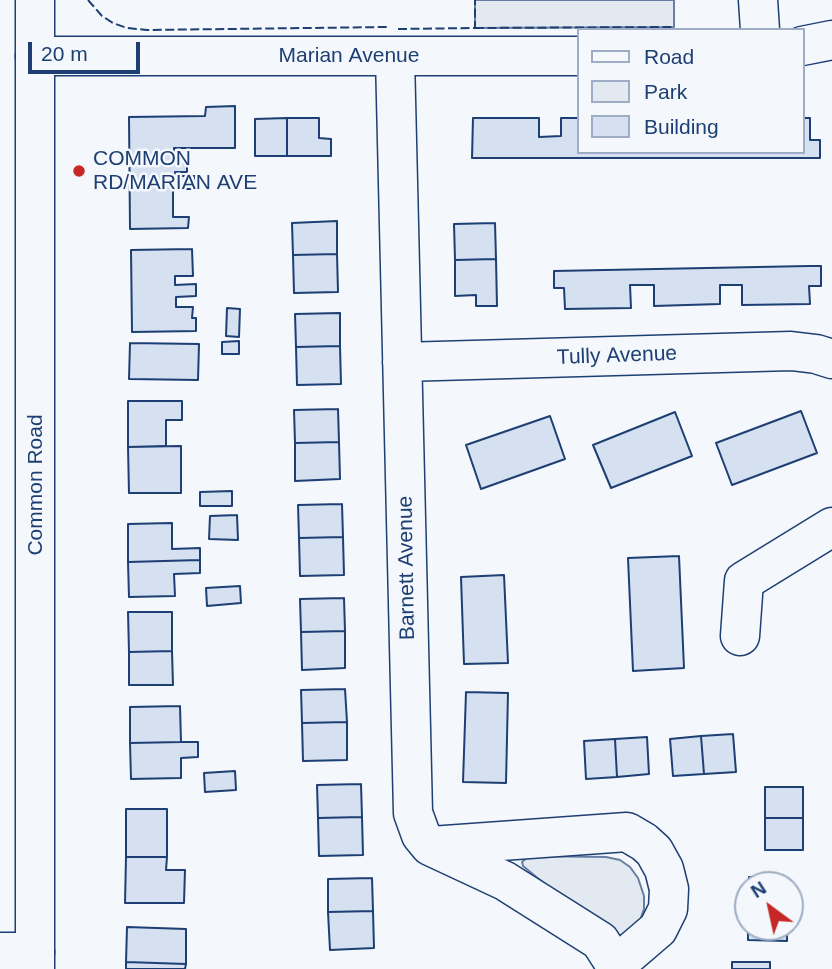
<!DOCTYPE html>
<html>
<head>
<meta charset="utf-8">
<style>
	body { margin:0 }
	#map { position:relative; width:832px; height:969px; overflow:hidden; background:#f4f7fb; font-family:Arial,sans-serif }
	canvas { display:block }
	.legend { position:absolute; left:577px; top:28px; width:228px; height:126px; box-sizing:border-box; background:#f4f7fb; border:2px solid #9eadc5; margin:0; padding:9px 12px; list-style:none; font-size:21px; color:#1d3f73 }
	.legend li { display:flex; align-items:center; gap:14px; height:35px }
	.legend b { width:35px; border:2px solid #9eadc5 }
	.north { position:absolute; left:734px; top:871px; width:70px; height:70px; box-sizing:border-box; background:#f4f7fb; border:2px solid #9eadc5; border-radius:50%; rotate:327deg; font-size:19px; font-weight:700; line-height:28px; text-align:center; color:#1d3f73 }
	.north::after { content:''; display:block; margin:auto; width:24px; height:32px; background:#c62828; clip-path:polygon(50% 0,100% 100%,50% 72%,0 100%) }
	.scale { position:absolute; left:28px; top:42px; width:112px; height:32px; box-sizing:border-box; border:4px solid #1d3f73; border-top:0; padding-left:9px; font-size:21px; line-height:24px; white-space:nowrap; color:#1d3f73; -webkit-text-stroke:5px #f4f7fb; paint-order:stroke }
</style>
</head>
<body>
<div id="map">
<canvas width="832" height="969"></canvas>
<ul class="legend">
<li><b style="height:9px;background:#f4f7fb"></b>Road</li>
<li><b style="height:19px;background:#e3e9f0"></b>Park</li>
<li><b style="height:19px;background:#d5e0f0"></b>Building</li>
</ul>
<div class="north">N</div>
<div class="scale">20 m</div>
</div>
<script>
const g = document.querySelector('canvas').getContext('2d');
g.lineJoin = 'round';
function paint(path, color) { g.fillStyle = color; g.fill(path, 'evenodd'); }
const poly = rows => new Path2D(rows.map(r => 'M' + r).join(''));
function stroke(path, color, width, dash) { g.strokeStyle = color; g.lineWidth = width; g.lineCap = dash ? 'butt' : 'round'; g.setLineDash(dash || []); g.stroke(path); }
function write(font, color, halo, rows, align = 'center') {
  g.font = font + ' Arial,sans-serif'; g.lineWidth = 5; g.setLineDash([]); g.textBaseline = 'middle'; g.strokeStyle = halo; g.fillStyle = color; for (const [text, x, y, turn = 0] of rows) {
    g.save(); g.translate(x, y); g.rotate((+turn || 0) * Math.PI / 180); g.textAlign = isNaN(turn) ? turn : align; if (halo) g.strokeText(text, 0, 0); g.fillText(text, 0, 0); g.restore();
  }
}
const green = poly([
	[475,0,674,0,674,27,475,28,475,0],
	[529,856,606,857,620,860,630,867,638,878,644,896,644,909,639,923,631,931,618,937,585,917,523,866,522,862,529,856]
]);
paint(green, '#e3e9f0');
stroke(green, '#687fa3', 2);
const building = poly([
	[235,106,235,148,174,148,174,159,187,159,187,172,175,172,175,176,195,176,195,189,173,189,173,217,189,217,188,228,130,229,129,117,205,116,206,107,235,106],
	[287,118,319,118,319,138,331,139,331,156,287,156,287,118],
	[287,118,287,156,255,156,255,119,287,118],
	[473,118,539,118,539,137,561,136,561,118,578,118,578,152,802,152,802,118,810,118,810,140,820,140,820,158,472,158,473,118],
	[337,221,337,254,293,255,292,223,337,221],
	[495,223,496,259,455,260,454,224,495,223],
	[192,249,193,276,175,276,175,285,196,284,196,296,176,297,176,307,193,307,192,318,196,318,196,331,132,332,131,250,192,249],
	[337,254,338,292,294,293,293,255,337,254],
	[496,259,497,306,476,306,476,295,455,296,455,260,496,259],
	[809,266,821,266,821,286,809,286,810,304,742,305,742,285,720,285,720,304,654,306,654,285,630,285,631,308,565,309,564,288,554,288,554,271,809,266],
	[227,308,240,309,239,337,226,336,227,308],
	[340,313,340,346,296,347,295,314,340,313],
	[239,341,239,354,222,354,222,342,239,341],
	[130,343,199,344,198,380,129,379,130,343],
	[340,346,341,384,297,385,296,347,340,346],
	[128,401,182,401,182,420,166,420,166,446,128,447,128,401],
	[338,409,339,442,295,443,294,410,338,409],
	[801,411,817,453,732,485,716,443,801,411],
	[675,412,692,456,611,488,593,445,675,412],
	[550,416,565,459,481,489,466,445,550,416],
	[339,442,340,479,295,481,295,443,339,442],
	[181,446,181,493,129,493,128,447,181,446],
	[232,491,232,506,200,506,200,492,232,491],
	[342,504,343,537,299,538,298,505,342,504],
	[237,515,238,540,209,539,210,516,237,515],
	[172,523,172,549,200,548,200,560,128,562,128,524,172,523],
	[343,537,344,575,300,576,299,538,343,537],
	[679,556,684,668,633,671,628,558,679,556],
	[200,560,200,573,174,574,175,596,129,597,128,562,200,560],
	[504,575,508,663,464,664,461,577,504,575],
	[240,586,241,603,207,606,206,588,240,586],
	[344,598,345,631,301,632,300,599,344,598],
	[128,612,172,612,172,651,129,652,128,612],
	[345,631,345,668,302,670,301,632,345,631],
	[172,651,173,685,129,685,129,652,172,651],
	[345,689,347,722,302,723,301,690,345,689],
	[466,692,508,693,506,783,463,782,466,692],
	[180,706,181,742,130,743,130,707,180,706],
	[347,722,347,760,303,761,302,723,347,722],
	[733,734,736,772,704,774,701,736,733,734],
	[701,736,704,774,673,776,670,739,701,736],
	[647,737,649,774,617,777,615,739,647,737],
	[615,739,617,777,586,779,584,741,615,739],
	[181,742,198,742,198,757,181,758,181,778,131,779,130,743,181,742],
	[235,771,236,790,205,792,204,773,235,771],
	[361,784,362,817,318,818,317,785,361,784],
	[765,787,803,787,803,818,765,818,765,787],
	[126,809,167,809,167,857,126,857,126,809],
	[362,817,363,855,319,856,318,818,362,817],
	[765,818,803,818,803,850,765,850,765,818],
	[126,857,167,857,166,870,185,870,184,903,125,903,126,857],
	[749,877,787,878,787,885,749,885,749,877],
	[372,878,373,911,328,912,328,879,372,878],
	[373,911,374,948,330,950,328,912,373,911],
	[127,927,186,929,186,964,126,962,127,927],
	[748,927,787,927,787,941,748,940,748,927],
	[126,962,186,964,185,969,126,969,126,962],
	[732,962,770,962,770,969,732,969,732,962]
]);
paint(building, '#d5e0f0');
stroke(building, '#1d3f73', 2);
const minor = poly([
	[758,0,760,30],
	[802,46,832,40],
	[35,56,578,56],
	[395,57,413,813,421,835,430,846,505,881,600,941,618,969],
	[402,362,791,351,816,354,832,359],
	[740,636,744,581,832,527],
	[431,846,627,832,644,842,654,851,664,869,669,889,668,909,658,929,616,965],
	[0,952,35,952]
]);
const major = poly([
	[35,969,35,0]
]);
stroke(minor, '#1d3f73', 41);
stroke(major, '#1d3f73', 41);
stroke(minor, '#f4f7fb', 38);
stroke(major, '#f4f7fb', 38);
stroke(poly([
	[88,0,102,16,113,23,127,28,147,30,387,27],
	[475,28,674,27],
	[398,29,475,28,475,0]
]), '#1d3f73', 2, [9, 3.5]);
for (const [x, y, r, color] of [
	[79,171,7,"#c62828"]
]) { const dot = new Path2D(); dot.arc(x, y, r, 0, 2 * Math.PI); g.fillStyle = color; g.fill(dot); stroke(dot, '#f4f7fb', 2.5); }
write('21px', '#1d3f73', '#f4f7fb', [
	["Marian Avenue",349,56],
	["Tully Avenue",617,356,-2],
	["Common Road",36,485,-90],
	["Barnett Avenue",407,568,-91]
]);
write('21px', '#1d3f73', '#f4f7fb', [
	["COMMON",93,159],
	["RD/MARIAN AVE",93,183]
], 'left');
</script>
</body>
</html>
